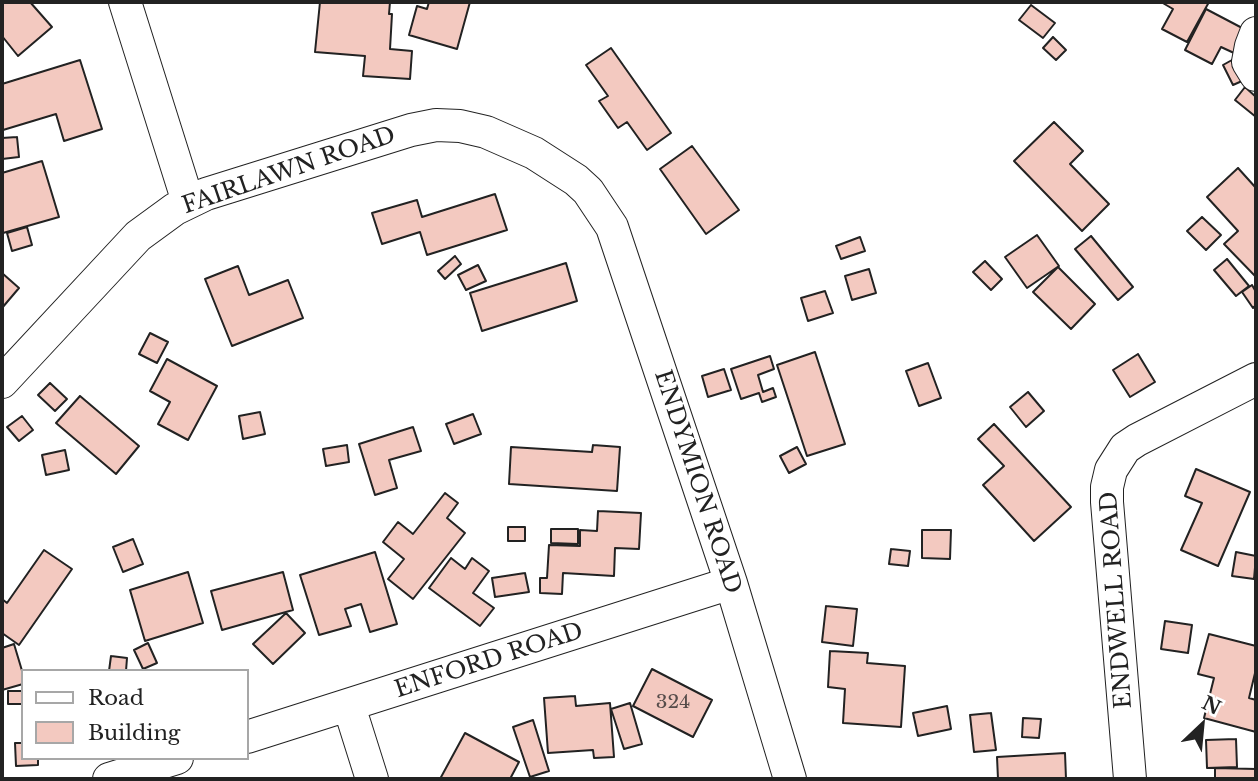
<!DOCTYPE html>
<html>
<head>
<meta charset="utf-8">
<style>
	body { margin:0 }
	#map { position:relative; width:1258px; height:781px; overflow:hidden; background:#fff; font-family:"Libre Baskerville",serif }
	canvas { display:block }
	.frame { position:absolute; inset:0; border:4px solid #222; pointer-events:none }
	.legend { position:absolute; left:21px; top:669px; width:228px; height:91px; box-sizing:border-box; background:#fff; border:2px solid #a7a7a7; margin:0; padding:9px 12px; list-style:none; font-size:21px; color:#222 }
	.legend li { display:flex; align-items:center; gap:14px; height:35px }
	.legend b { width:35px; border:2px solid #a7a7a7 }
	.north { position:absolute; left:1167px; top:690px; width:70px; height:70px; -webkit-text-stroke:5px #fff; paint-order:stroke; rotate:26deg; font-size:19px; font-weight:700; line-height:28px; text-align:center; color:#222 }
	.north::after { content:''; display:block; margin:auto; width:24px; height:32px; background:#222; clip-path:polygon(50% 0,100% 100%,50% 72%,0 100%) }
</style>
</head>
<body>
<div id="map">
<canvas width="1258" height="781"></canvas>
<div class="frame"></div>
<ul class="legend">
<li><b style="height:9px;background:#fff"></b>Road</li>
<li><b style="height:19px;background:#f3c9c0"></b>Building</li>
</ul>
<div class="north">N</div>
</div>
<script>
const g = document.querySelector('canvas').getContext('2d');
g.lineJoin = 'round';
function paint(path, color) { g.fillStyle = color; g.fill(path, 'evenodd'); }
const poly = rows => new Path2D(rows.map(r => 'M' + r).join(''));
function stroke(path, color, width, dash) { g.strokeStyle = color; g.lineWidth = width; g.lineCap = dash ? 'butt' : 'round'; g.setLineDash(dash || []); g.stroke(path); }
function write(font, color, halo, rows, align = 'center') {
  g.font = font + ' "Libre Baskerville",serif'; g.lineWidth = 5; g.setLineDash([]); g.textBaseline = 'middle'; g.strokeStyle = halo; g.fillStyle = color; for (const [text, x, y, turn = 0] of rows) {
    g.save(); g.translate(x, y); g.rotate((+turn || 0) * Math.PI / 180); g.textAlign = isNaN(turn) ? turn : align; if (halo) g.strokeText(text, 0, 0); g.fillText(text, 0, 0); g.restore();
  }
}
const building = poly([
	[2,2,30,2,52,27,18,56,2,36,2,2],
	[320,2,390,2,389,14,392,14,390,49,412,51,410,79,363,76,365,56,315,52,320,2],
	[429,2,470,2,457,49,409,35,417,6,427,9,429,2],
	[1161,2,1209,2,1187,42,1162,29,1173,9,1161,2],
	[1031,5,1055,23,1043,38,1019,20,1031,5],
	[1206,9,1246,30,1234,53,1221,47,1212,64,1185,50,1206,9],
	[1053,37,1066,50,1056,60,1043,48,1053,37],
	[611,48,671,133,647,150,627,122,618,128,599,101,608,96,586,65,611,48],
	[80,60,102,129,64,141,56,114,3,130,2,84,80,60],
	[1232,60,1242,81,1233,85,1223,65,1232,60],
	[1245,87,1256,97,1256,117,1235,100,1245,87],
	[1054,122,1083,151,1070,164,1109,204,1082,231,1014,161,1054,122],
	[17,137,19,157,2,159,2,138,17,137],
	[692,146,739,210,706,234,660,169,692,146],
	[42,161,59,217,3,233,2,173,42,161],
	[1238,168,1256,188,1256,277,1224,244,1238,231,1207,197,1238,168],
	[495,194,507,230,427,255,420,232,382,244,372,213,417,200,422,217,495,194],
	[1202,217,1221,235,1206,250,1187,231,1202,217],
	[27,227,32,245,12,251,7,233,27,227],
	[1037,235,1059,266,1027,288,1005,257,1037,235],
	[1091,236,1133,287,1118,300,1075,249,1091,236],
	[860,237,865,251,841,259,836,246,860,237],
	[455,256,461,264,445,279,438,271,455,256],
	[1227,259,1249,286,1236,296,1214,270,1227,259],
	[985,261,1002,279,991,290,973,272,985,261],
	[566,263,577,301,482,331,470,293,566,263],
	[478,265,486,281,466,290,458,275,478,265],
	[238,266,249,295,288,280,303,318,232,346,205,279,238,266],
	[1058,267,1095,304,1071,329,1033,292,1058,267],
	[869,269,876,293,852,300,845,276,869,269],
	[2,273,19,288,2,308,2,273],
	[1252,285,1256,292,1256,305,1253,308,1242,292,1252,285],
	[825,291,833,313,808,321,801,298,825,291],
	[150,333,168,342,157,363,139,354,150,333],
	[815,352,845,444,807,456,777,365,815,352],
	[1138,354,1155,382,1130,397,1113,370,1138,354],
	[770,356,774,369,758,375,763,392,773,388,776,397,762,402,759,393,741,399,731,369,770,356],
	[167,359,217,386,188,440,158,424,170,402,150,391,167,359],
	[928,363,941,398,919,406,906,371,928,363],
	[724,369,731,390,708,397,702,376,724,369],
	[50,383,67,399,55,411,38,395,50,383],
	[1028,392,1044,411,1026,427,1010,407,1028,392],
	[80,396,139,446,116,474,56,423,80,396],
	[260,412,265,434,243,439,239,416,260,412],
	[473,414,481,434,454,444,446,424,473,414],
	[22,416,33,430,19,441,7,427,22,416],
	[994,424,1071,507,1034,541,983,485,1004,466,978,439,994,424],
	[413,427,421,451,389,460,397,488,375,495,359,444,413,427],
	[347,445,349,462,326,466,323,449,347,445],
	[593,445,620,447,617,491,509,484,511,447,592,452,593,445],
	[797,447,806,464,789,473,780,456,797,447],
	[65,450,69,470,46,475,42,455,65,450],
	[1196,469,1250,492,1218,566,1181,550,1202,503,1185,496,1196,469],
	[445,493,458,503,447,518,465,533,413,599,388,579,404,559,383,542,398,522,413,534,445,493],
	[598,511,641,513,639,549,615,548,614,576,563,573,562,594,540,593,540,578,547,578,549,545,580,546,580,530,597,531,598,511],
	[508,527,525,527,525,541,508,541,508,527],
	[551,529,578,529,578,544,551,543,551,529],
	[922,530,951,530,950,559,922,558,922,530],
	[133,539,143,564,123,572,113,547,133,539],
	[891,549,910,551,908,566,889,564,891,549],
	[44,550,72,569,19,645,2,633,2,599,7,603,44,550],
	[375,552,397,624,370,632,361,604,345,609,351,626,319,635,300,575,375,552],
	[1236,552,1256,556,1254,579,1232,576,1236,552],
	[451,558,465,569,472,558,489,571,473,593,494,608,480,626,429,588,451,558],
	[188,572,203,623,145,641,130,590,188,572],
	[283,572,293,610,222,630,211,591,283,572],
	[525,573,529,592,495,597,492,578,525,573],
	[826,606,857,609,853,646,822,642,826,606],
	[286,613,305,633,273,664,253,644,286,613],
	[1165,621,1192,625,1188,653,1161,649,1165,621],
	[1209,634,1256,646,1256,669,1249,698,1256,700,1256,732,1204,718,1214,678,1198,674,1209,634],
	[148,643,157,663,143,669,134,650,148,643],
	[14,644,23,674,23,684,2,690,2,648,14,644],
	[830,651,868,653,867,663,905,666,901,727,843,723,845,689,828,687,830,651],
	[111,656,127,658,126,671,109,671,111,656],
	[652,669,712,700,693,737,633,706,652,669],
	[8,691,23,691,23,704,8,704,8,691],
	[575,696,576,706,610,703,614,757,594,758,593,750,548,753,544,698,575,696],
	[630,703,642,744,624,749,611,709,630,703],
	[947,706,951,729,918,736,913,713,947,706],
	[991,713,996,750,974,752,970,715,991,713],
	[1023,718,1041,719,1039,738,1022,737,1023,718],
	[533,720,549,771,530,777,513,727,533,720],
	[465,733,519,762,510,779,440,779,465,733],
	[1236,739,1237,767,1207,768,1206,740,1236,739],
	[15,743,23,743,23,758,38,758,38,765,16,766,15,743],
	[1065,753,1066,779,998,779,997,757,1065,753],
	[1215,768,1256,769,1256,779,1215,779,1215,768]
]);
paint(building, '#f3c9c0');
stroke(building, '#222', 2);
const minor = poly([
	[125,2,188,202],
	[1256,33,1251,46,1248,62,1256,75],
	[2,382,138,236,175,209,206,194,411,130,436,125,460,126,486,132,534,153,576,180,588,191,612,227,731,583,790,779],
	[349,706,372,779],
	[247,737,731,583],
	[109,779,177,758],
	[1130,779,1107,502,1107,487,1111,470,1125,448,1137,440,1256,379]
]);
stroke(minor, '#222', 34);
stroke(minor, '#fff', 32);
write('19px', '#564c4a', null, [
	["324",673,703]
]);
write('23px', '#222', '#fff', [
	["FAIRLAWN ROAD",289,171,-19],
	["ENDYMION ROAD",697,482,72],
	["ENDWELL ROAD",1117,600,-94],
	["ENFORD ROAD",489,661,-18]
]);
</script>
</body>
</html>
